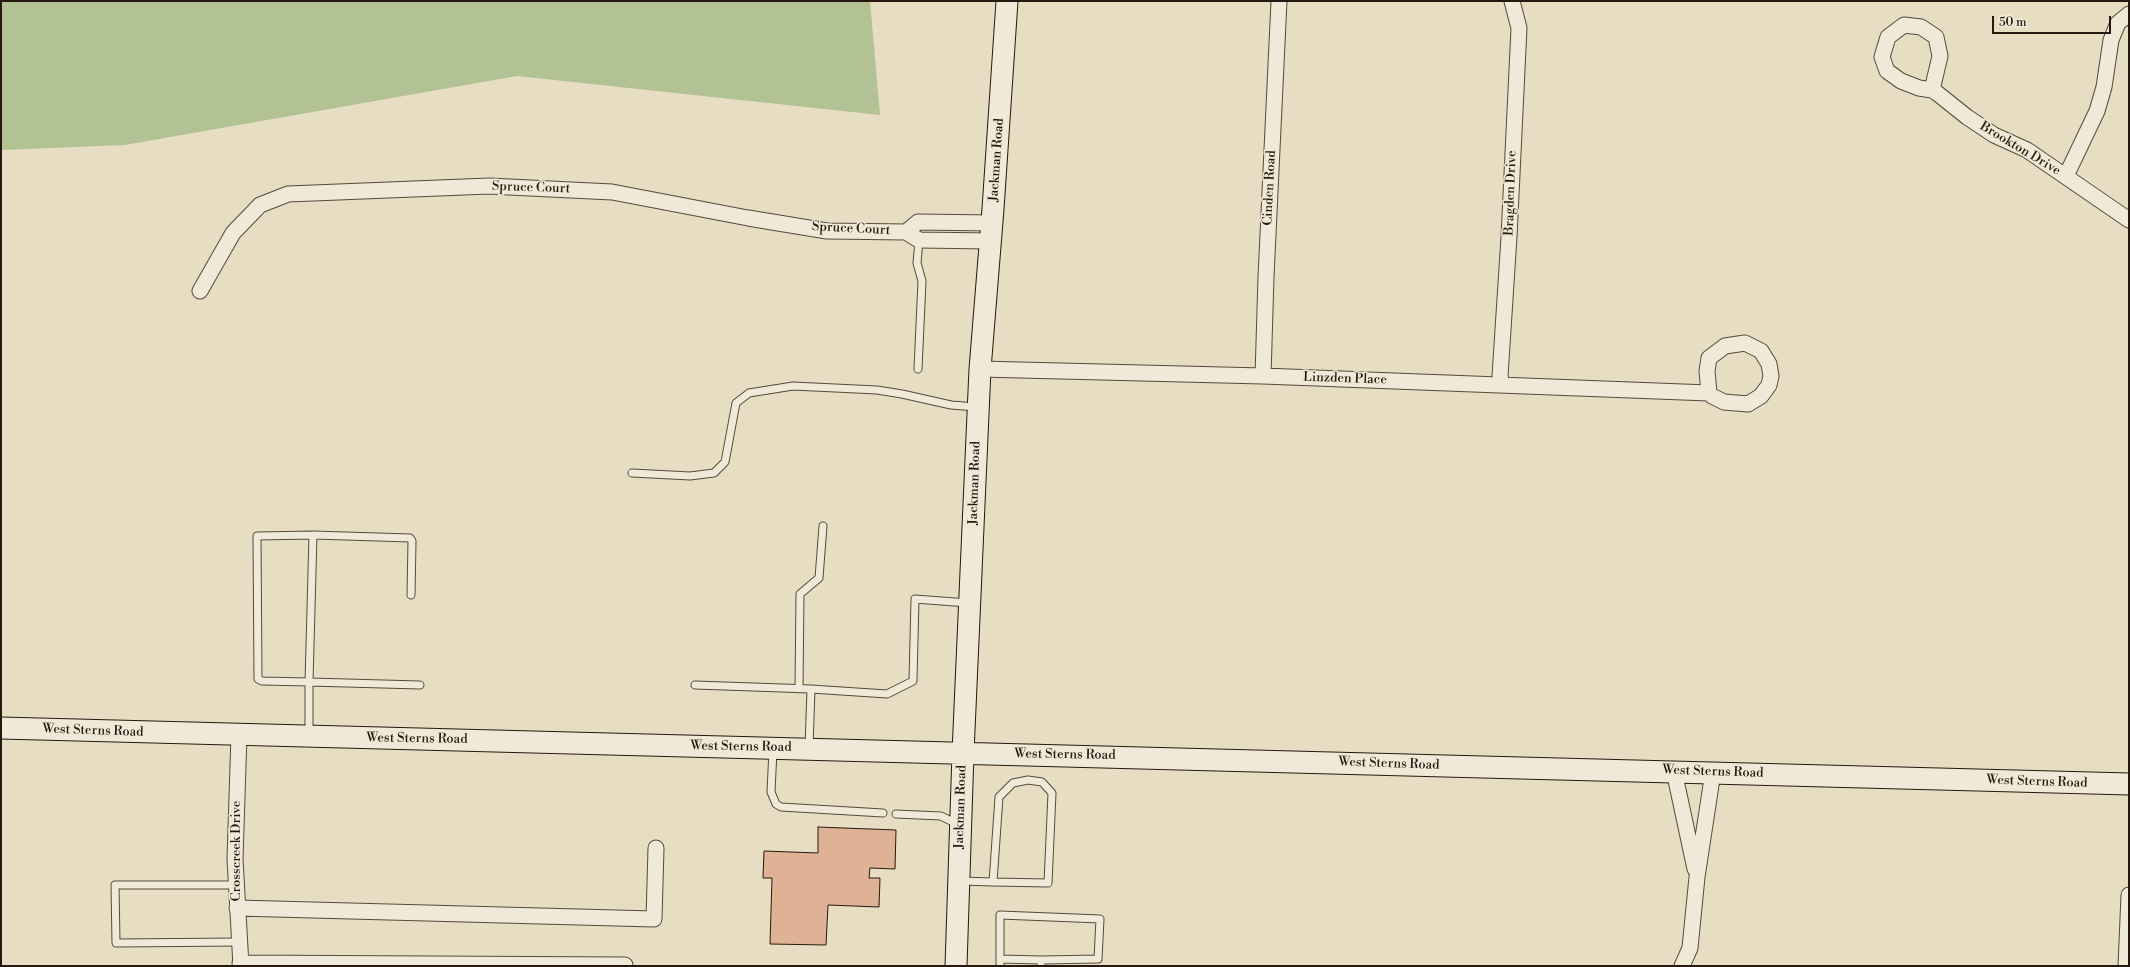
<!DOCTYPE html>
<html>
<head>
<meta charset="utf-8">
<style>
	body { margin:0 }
	#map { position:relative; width:2130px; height:967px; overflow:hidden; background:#e6ddc2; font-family:"Libre Bodoni",serif }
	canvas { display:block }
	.frame { position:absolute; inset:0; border:2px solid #26180e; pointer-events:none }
	.scale { position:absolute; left:1992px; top:16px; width:119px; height:18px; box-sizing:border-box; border:2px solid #26180e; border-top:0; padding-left:5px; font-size:12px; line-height:14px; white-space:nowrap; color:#26180e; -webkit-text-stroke:3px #efe9d7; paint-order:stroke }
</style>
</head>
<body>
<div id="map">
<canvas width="2130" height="967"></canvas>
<div class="frame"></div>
<div class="scale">50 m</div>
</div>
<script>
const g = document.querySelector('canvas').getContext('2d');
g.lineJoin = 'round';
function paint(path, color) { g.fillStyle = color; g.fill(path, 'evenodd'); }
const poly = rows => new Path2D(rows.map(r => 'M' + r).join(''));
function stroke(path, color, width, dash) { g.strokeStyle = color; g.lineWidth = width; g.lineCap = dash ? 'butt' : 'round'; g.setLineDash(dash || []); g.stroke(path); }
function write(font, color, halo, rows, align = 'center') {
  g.font = font + ' "Libre Bodoni",serif'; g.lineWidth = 3; g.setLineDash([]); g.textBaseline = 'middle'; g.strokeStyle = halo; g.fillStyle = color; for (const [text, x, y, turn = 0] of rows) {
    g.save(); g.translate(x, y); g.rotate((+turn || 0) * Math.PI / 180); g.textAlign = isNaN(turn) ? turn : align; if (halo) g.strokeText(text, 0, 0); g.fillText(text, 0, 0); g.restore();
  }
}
paint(poly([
	[1,1,870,1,880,115,517,76,125,145,1,150]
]), '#b2c295');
const building = poly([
	[818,827,896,830,895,869,870,868,869,878,880,878,879,907,828,905,826,945,770,944,772,878,763,878,764,851,818,853,818,827]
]);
paint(building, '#e0b295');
stroke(building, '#26180e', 1);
const lane = poly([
	[918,369,922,281,917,263,919,240],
	[632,473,690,476,714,473,725,462,736,403,749,393,793,386,877,390,902,394,951,405,976,407],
	[313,535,257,536,258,679,262,681,309,682,313,535,410,538,412,541,411,595],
	[695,685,811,689],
	[799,689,800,594,819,578,823,526],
	[309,735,309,682,420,685],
	[809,747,811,689,887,694,913,681,915,599,968,603],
	[773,750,771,792,776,804,781,807,883,813],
	[896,814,941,816,957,824],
	[960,881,993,882,1048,883,1052,793,1042,782,1028,780,1013,783,999,797,993,882],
	[236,885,115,885,116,943,239,942],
	[1000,959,1041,960],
	[1000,966,1000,915,1100,919,1098,959,1041,960,1041,966]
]);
const street = poly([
	[1932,90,1940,56,1936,37,1921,27,1904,25,1888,37,1882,57,1887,71,1901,81,1919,88,1932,90,1937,93,1967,117,1994,135,2027,150,2129,220],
	[2066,176,2097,111,2104,87,2111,40,2118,23,2129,14],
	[906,232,918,222,992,223],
	[200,291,233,233,260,205,288,194,489,186,612,192,748,218,827,231,906,232,919,240,991,241],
	[1745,343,1761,351,1769,364,1771,376,1769,385,1761,396,1748,404,1724,402,1712,396,1709,393,1707,371,1709,358,1725,346,1745,343],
	[980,369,1263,376,1709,393],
	[1263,376,1266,277,1279,1],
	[1502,385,1500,376,1509,237,1519,28,1512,1],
	[239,735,235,859,241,966],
	[1674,771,1695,869],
	[237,908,654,919,656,848],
	[240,963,625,965],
	[1682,966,1690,948,1697,877,1713,772],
	[2126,966,2129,895]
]);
const secondary = poly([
	[1,728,2129,784],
	[956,966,963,753,980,369,993,209,1007,1]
]);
stroke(lane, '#56493b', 9);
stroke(street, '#56493b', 17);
stroke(secondary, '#26180e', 23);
stroke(lane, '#efe9d7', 7);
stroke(street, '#efe9d7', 15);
stroke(secondary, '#efe9d7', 21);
write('13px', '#26180e', '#efe9d7', [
	["Brookton Drive",2020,149,31],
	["Jackman Road",997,160,-86],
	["Spruce Court",531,188,2],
	["Cinden Road",1270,188,-87],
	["Bragden Drive",1511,193,-88],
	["Spruce Court",851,229,3],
	["Linzden Place",1345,379,2],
	["Jackman Road",975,483,-88],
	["West Sterns Road",93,731,2],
	["West Sterns Road",417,739,1],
	["West Sterns Road",741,747,1],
	["West Sterns Road",1065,755,1],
	["West Sterns Road",1389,764,2],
	["West Sterns Road",1713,772,2],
	["West Sterns Road",2037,782,2],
	["Jackman Road",961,807,-88],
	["Crosscreek Drive",237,851,-90]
]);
</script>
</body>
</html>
